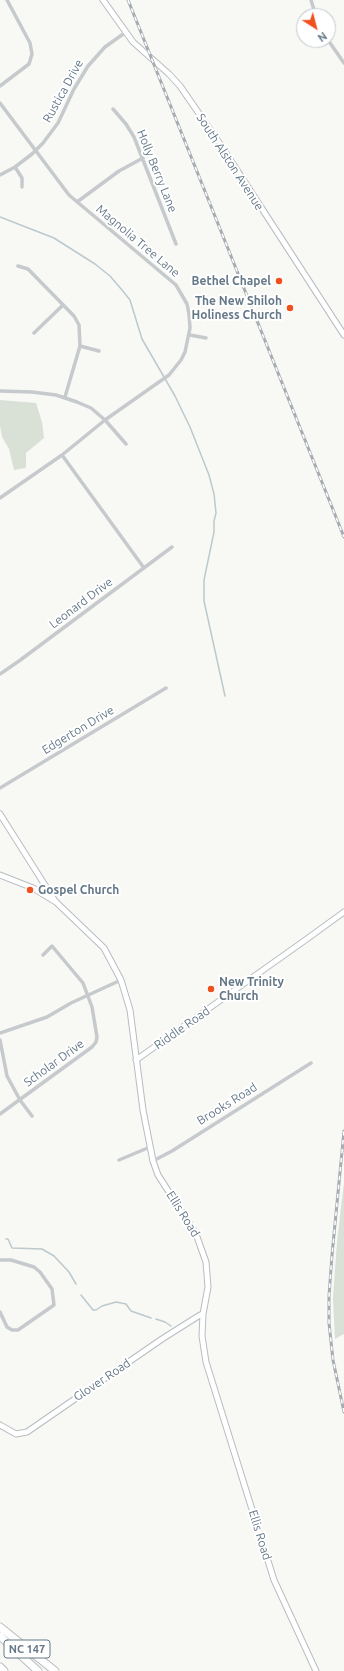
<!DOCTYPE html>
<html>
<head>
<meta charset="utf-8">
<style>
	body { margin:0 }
	#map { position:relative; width:344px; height:1671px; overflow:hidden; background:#f8f8f5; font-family:Ubuntu,sans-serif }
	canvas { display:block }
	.north { position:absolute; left:296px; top:8px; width:40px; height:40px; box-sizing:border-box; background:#fff; border:1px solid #c1c9cf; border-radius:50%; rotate:144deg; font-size:11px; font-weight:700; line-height:16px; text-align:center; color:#657888 }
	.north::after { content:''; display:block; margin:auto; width:14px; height:18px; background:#f0501d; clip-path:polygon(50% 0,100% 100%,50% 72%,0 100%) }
</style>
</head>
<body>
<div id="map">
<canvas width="344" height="1671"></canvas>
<div class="north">N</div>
</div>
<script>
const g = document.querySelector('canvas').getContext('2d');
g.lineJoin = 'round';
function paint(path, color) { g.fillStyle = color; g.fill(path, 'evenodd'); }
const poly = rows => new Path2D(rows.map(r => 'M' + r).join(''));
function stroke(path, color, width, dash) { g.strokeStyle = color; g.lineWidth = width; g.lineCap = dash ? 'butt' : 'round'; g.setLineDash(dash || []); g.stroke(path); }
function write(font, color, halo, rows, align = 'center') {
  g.font = font + ' Ubuntu,sans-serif'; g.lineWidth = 4; g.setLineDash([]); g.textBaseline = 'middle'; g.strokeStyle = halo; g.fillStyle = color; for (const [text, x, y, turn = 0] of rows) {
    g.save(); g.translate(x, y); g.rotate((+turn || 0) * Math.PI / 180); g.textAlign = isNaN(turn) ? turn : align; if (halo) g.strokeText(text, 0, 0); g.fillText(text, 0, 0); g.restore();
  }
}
paint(poly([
	[0,400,36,403,42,422,44,438,26,453,26,468,14,470,9,449,2,437,0,426],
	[344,1182,344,1334,335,1339,333,1298,337,1242]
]), '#d9e0d6');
stroke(poly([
	[0,217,54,238,95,264,110,276,122,290,130,300,142,339,175,396,190,427,209,475,214,494,216,513,214,521,214,532,204,580,204,601,225,696],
	[6,1239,8,1239,12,1248,42,1249,54,1256,69,1272,76,1284],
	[81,1295,93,1310,96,1310,102,1306,116,1302,126,1304,131,1311,151,1318],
	[156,1319,165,1322,171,1326]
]), '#bcc9cd', 1.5);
const secondary = poly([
	[103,0,133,42,169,74,180,86,220,144,344,335],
	[0,814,55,901],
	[0,875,33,888,56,902,104,948,121,980,130,1010,143,1110,153,1161,158,1175,196,1234,206,1262,208,1287,203,1314,202,1336,206,1362,274,1580,316,1671],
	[136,1060,304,941,344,912],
	[0,1425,16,1434,27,1432,162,1339,200,1315,203,1314]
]);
const highway = poly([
	[0,1627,55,1671],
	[0,1636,38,1671],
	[0,1667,4,1671]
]);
stroke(secondary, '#b8bdc2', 7);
stroke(highway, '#b8bcbf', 9);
stroke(poly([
	[311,0,316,16],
	[328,40,344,63],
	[0,86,29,64,32,54,30,43,7,0],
	[0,103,69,195,176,285,187,304,189,314,190,328,185,352,181,360,169,375,105,420,62,455,0,498],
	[113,109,126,124,134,137,176,244],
	[15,167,22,178,22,187],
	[0,175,15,167,32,154,43,143,58,123,74,89,88,66,105,47,126,32],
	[77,202,119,171,143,158],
	[18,266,28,269,74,316,79,325,80,346,65,397],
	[34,333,63,305],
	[190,335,206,338],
	[80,346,99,351],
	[0,391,32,392,56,395,77,402,91,408,105,420,126,444],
	[62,455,144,568],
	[0,674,19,661,172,547],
	[0,788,166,688],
	[0,1033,47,1017,71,1003,121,980],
	[0,1040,7,1076,20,1100,32,1116],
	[0,1114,92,1047,96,1042,97,1037,92,1007,83,983,52,946,43,955],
	[119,1160,150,1147],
	[153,1161,172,1151,311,1063],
	[0,1260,11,1260,34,1267,40,1272,52,1289,54,1305,18,1330,12,1330,7,1327,0,1312]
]), '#c6cacd', 3.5);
stroke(secondary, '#fff', 5);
stroke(highway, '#fff', 7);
const rail = poly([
	[128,0,344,537],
	[344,1131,332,1255,329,1296,329,1323,333,1360,344,1412]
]);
stroke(rail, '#a6acb2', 3);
stroke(rail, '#fff', 1.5, [4.5]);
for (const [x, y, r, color] of [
	[279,281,4,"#f0501d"],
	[290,308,4,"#f0501d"],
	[30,890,4,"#f0501d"],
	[211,989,4,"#f0501d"]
]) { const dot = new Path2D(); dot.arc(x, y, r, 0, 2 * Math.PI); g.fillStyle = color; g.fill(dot); stroke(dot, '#fff', 1.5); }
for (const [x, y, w] of [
	[27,1649,46]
]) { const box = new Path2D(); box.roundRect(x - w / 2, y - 9, w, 18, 3); g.fillStyle = '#fff'; g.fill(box); stroke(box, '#657888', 1); }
write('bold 11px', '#657888', null, [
	["NC 147",27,1649]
]);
write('12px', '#657888', '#fff', [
	["Rustica Drive",63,91,-61],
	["South Alston Avenue",230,162,57],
	["Holly Berry Lane",157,171,68],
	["Magnolia Tree Lane",138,241,40],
	["Leonard Drive",81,603,-37],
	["Edgerton Drive",78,730,-31],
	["Riddle Road",182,1028,-35],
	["Scholar Drive",54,1063,-36],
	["Brooks Road",227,1104,-32],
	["Ellis Road",183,1214,58],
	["Glover Road",102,1380,-34],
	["Ellis Road",260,1535,73]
]);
write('bold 12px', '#657888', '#fff', [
	["Bethel Chapel",271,281],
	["The New Shiloh",282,301],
	["Holiness Church",282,315],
	["Gospel Church",38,890,"left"],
	["New Trinity",219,982,"left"],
	["Church",219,996,"left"]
], 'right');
</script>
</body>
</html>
